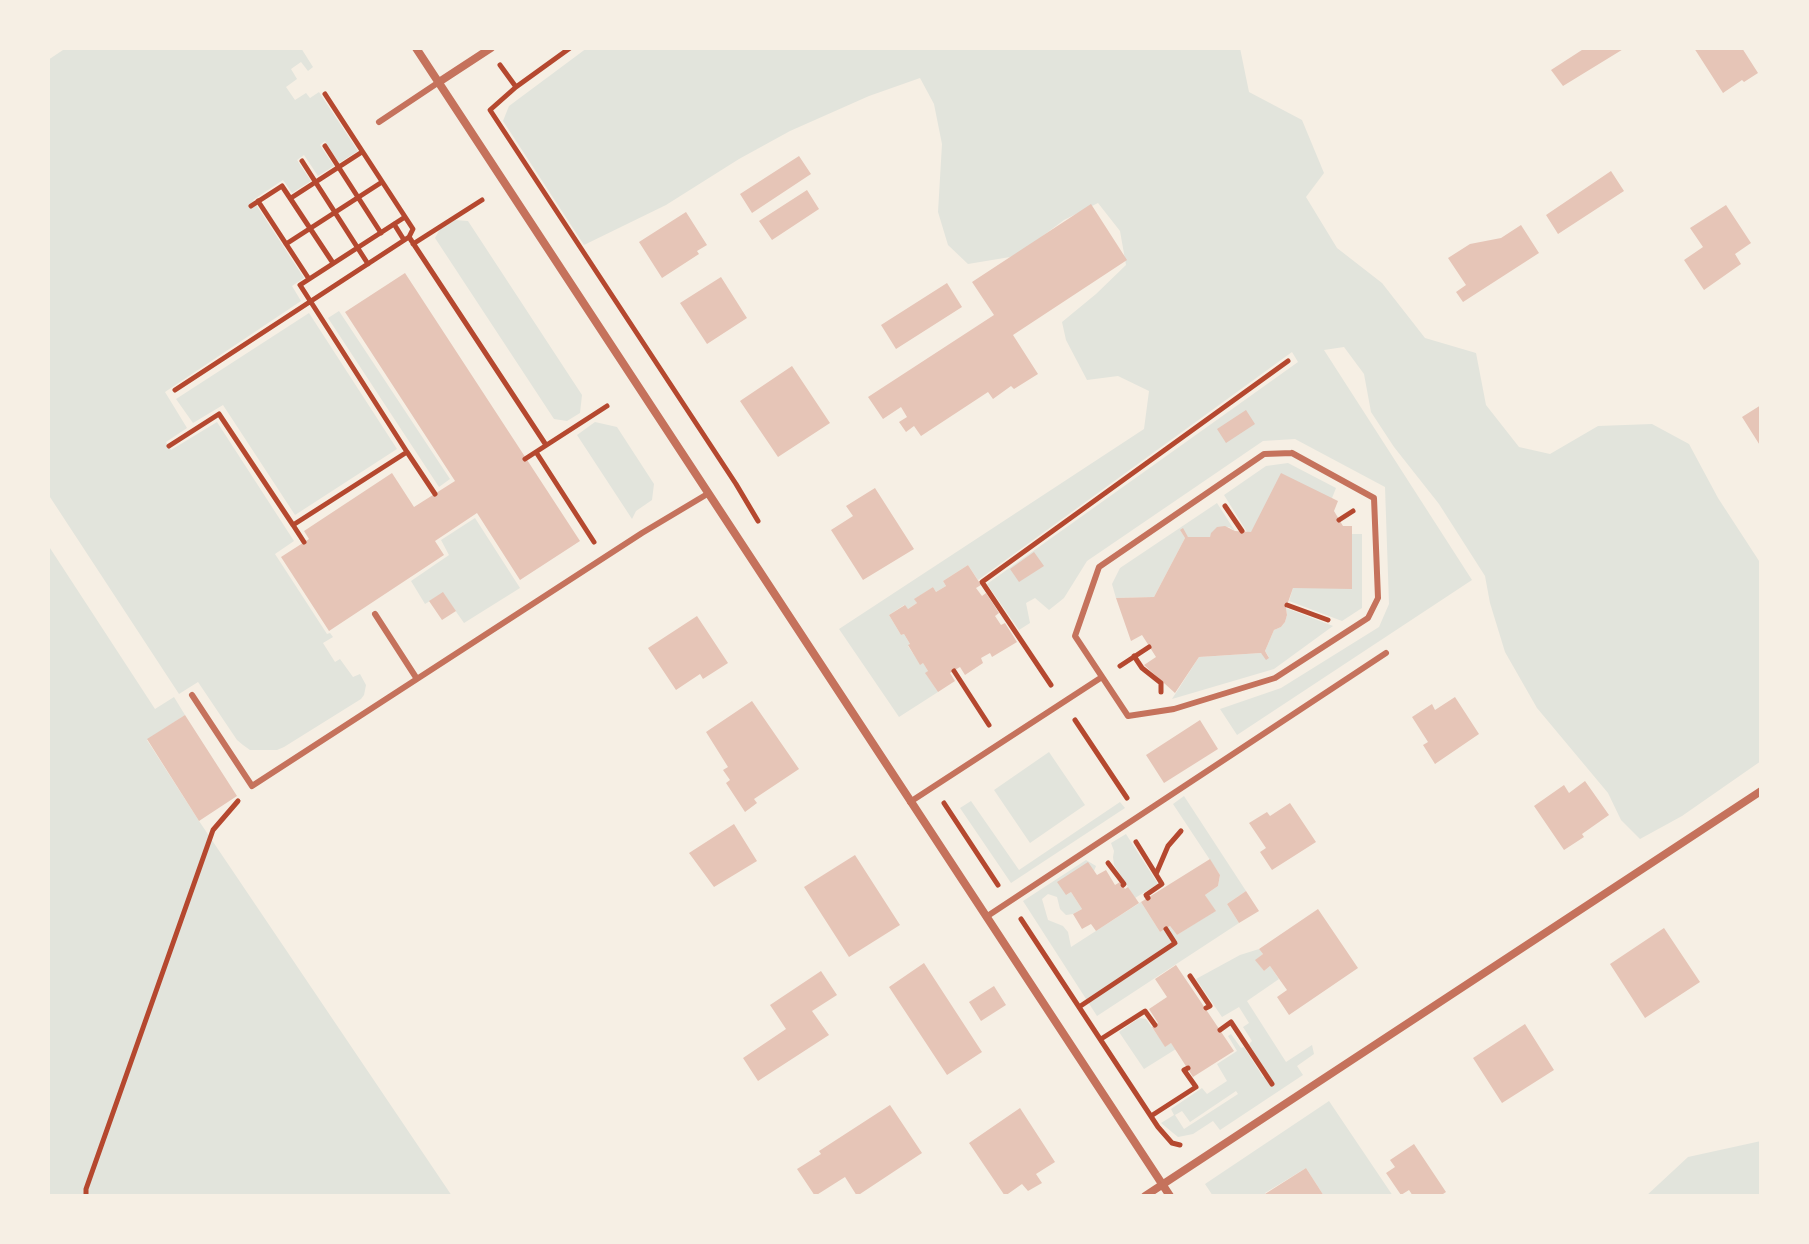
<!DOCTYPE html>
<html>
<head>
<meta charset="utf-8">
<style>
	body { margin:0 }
	#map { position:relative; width:1809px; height:1244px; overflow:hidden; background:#f6efe4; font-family:Signika,sans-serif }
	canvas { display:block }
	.frame { position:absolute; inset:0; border:50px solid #f6efe4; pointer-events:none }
</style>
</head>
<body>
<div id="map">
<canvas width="1809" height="1244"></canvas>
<div class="frame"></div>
</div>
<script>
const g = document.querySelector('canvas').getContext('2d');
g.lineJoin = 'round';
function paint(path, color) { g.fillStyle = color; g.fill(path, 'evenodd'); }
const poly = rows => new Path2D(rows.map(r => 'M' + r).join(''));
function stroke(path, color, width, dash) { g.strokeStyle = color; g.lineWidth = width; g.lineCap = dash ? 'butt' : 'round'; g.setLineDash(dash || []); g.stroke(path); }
paint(poly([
	[66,48,301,48,313,67,308,71,301,62,291,69,297,79,286,87,295,100,306,93,310,98,319,92,358,151,339,163,325,141,320,145,334,166,318,176,304,155,297,160,311,181,292,193,283,180,253,200,304,278,292,286,301,301,165,392,187,428,166,442,171,450,217,422,294,541,275,554,327,634,330,633,333,637,323,643,335,662,340,659,353,677,360,674,366,685,364,695,361,699,284,747,277,750,250,750,243,745,237,740,198,682,179,694,48,494,48,60],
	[587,48,1240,48,1249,92,1302,120,1324,173,1306,197,1337,248,1382,283,1425,338,1476,353,1486,405,1519,447,1550,454,1598,426,1652,424,1689,444,1718,498,1761,564,1761,761,1682,816,1640,839,1621,820,1608,793,1537,708,1505,652,1490,603,1485,576,1439,504,1394,447,1371,412,1364,374,1344,347,1324,350,1472,580,1237,735,1220,709,1281,688,1379,627,1389,604,1385,487,1295,439,1263,441,1087,561,1064,598,1049,610,1035,598,1026,603,1030,623,1019,630,987,584,1298,362,1292,352,978,580,968,565,943,581,946,586,936,592,933,587,915,599,917,603,908,609,904,605,889,615,901,635,904,634,910,644,908,646,920,664,923,663,928,671,926,674,938,692,899,717,839,629,1144,429,1149,391,1118,376,1087,380,1066,340,1062,322,1096,294,1126,265,1120,231,1098,203,1064,220,1016,256,968,264,948,245,938,212,942,144,934,104,920,78,869,96,790,131,739,159,666,205,584,245,503,121,509,106],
	[455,220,468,221,582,395,580,413,567,421,554,419,435,238,440,229],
	[339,311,450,479,439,487,328,318],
	[309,313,397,449,295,515,223,405,193,423,176,399],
	[595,422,617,427,654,484,652,500,636,511,632,519,577,435],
	[1288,463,1336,488,1332,498,1251,532,1247,532,1224,495,1266,466],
	[1217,503,1235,531,1229,527,1218,527,1212,533,1210,537,1188,537,1180,530,1185,538,1154,597,1116,598,1112,584,1120,568],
	[475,518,520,588,464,623,443,593,425,604,411,581,449,555,441,540],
	[1352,534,1362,534,1362,608,1342,621,1289,601,1293,588,1352,588],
	[48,545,155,709,174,697,185,715,147,740,199,821,452,1196,48,1196],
	[1286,608,1333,626,1274,669,1172,699,1199,657,1261,653,1269,657,1265,651,1274,630,1281,627,1285,622,1287,615],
	[1049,752,1085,805,1030,843,994,790],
	[1184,796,1246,891,1227,904,1239,923,1097,1016,1023,901,1086,860,1096,866,1094,871,1066,895,1071,892,1082,909,1073,914,1066,915,1060,909,1057,897,1048,894,1042,899,1048,920,1063,926,1068,932,1071,947,1141,902,1160,932,1170,926,1177,935,1215,911,1205,895,1218,886,1220,875,1173,804],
	[971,801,1019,870,1120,802,1125,808,1011,883,960,808],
	[1126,834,1158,884,1135,898,1114,865,1113,857,1114,851,1111,843],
	[1259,949,1263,954,1256,960,1264,971,1270,966,1279,979,1247,1001,1286,1062,1312,1045,1314,1054,1297,1066,1303,1075,1220,1130,1213,1121,1193,1134,1178,1137,1161,1123,1174,1115,1171,1109,1202,1088,1207,1094,1227,1081,1217,1064,1237,1051,1228,1036,1231,1034,1241,1048,1244,1047,1263,1077,1268,1074,1249,1044,1252,1041,1243,1027,1249,1023,1239,1007,1222,1017,1196,979,1240,955],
	[1236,1091,1238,1094,1184,1129,1175,1115,1182,1111,1190,1122],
	[1139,1018,1146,1019,1165,1046,1171,1043,1176,1049,1144,1069,1119,1032],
	[1329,1101,1393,1196,1324,1196,1306,1168,1265,1193,1266,1196,1213,1196,1205,1184],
	[1761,1141,1761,1196,1646,1196,1688,1157]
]), '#e2e4dc');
paint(poly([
	[1585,48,1625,48,1563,86,1551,70],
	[1694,48,1742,48,1758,73,1744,82,1742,80,1723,93],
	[799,156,811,174,752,213,740,194],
	[1611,171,1624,191,1558,234,1546,215],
	[807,190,819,209,772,240,759,221],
	[1091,204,1127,260,1013,335,1038,374,1014,389,1011,386,993,399,988,392,921,436,914,426,906,432,899,422,907,417,901,407,883,419,868,397,994,315,972,282],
	[1726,205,1751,243,1735,254,1741,264,1704,290,1684,260,1703,247,1690,228],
	[686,212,707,245,697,251,699,254,662,278,639,242],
	[1521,225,1539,253,1463,302,1456,292,1466,285,1448,258,1470,244,1501,238],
	[405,273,580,541,520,580,477,513,435,541,444,555,329,631,281,557,309,539,304,531,392,473,414,507,455,481,345,312],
	[721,277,747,318,707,344,680,303],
	[947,283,962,307,896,349,881,325],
	[792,366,830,423,778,457,740,401],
	[1761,405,1761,447,1742,417],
	[1246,410,1255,424,1226,443,1217,429],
	[1281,473,1338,501,1334,511,1343,526,1352,526,1352,589,1293,588,1286,608,1287,615,1285,622,1281,627,1274,630,1265,651,1269,658,1266,660,1261,653,1199,657,1175,693,1144,665,1156,657,1142,635,1131,641,1116,598,1154,597,1185,538,1180,530,1183,528,1188,537,1210,537,1211,533,1217,527,1225,526,1235,531,1251,532],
	[875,488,914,549,863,580,831,530,853,516,846,506],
	[1034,552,1044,566,1019,582,1010,569],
	[968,565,981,585,976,588,982,596,986,593,999,613,995,616,1001,625,1005,623,1017,642,992,657,990,653,981,658,983,663,965,675,960,667,950,673,955,681,938,692,925,673,928,671,923,663,920,665,908,645,910,644,904,634,901,635,889,615,905,605,908,609,917,603,914,599,933,587,936,592,946,586,943,581],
	[443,592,456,611,442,620,429,601],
	[697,616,728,663,703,679,700,674,676,690,648,648],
	[1455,697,1479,734,1435,764,1423,745,1428,742,1412,717,1432,704,1435,710],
	[752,701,799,769,754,799,757,803,745,812,726,783,730,780,723,770,728,767,706,732],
	[185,715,237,796,199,821,147,739],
	[1200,720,1218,749,1164,783,1146,755],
	[1585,781,1609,815,1582,834,1584,837,1564,850,1534,806,1564,785,1569,793],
	[1290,803,1316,842,1272,870,1260,852,1266,848,1249,823,1267,812,1270,816],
	[734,824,757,861,714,887,689,853],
	[855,855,900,925,849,957,804,887],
	[1210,859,1220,875,1218,886,1205,895,1216,911,1177,935,1170,926,1160,932,1141,902],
	[1088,862,1097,875,1106,870,1115,885,1120,882,1125,889,1128,887,1139,903,1096,931,1091,924,1082,929,1073,914,1082,909,1071,892,1066,895,1057,882],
	[1246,891,1259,911,1239,923,1227,904],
	[1318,909,1358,968,1289,1015,1277,997,1287,990,1270,966,1264,971,1255,960,1263,954,1259,949],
	[1664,928,1700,982,1645,1018,1610,964],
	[924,963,982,1052,947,1075,889,987],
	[1176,965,1234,1051,1193,1077,1171,1043,1165,1047,1152,1027,1158,1023,1149,1009,1167,997,1155,979],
	[821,971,837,995,812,1011,829,1035,758,1081,743,1058,786,1029,770,1005],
	[994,986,1006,1005,981,1021,969,1002],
	[1525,1024,1554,1070,1502,1103,1473,1058],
	[890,1105,922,1153,857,1196,845,1177,815,1196,797,1169,821,1154,819,1151],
	[1020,1108,1055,1162,1036,1174,1042,1183,1028,1191,1022,1184,1005,1196,969,1143],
	[1414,1144,1446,1192,1440,1196,1413,1196,1409,1190,1401,1195,1386,1173,1395,1167,1390,1160],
	[1306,1168,1324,1196,1266,1196,1265,1194]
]), '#e6c5b7');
stroke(poly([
	[570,48,516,87,490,110,736,484,758,521],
	[500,65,516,87],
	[325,94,413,229,409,237],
	[325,146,381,233],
	[302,161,368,264],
	[291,198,362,152],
	[258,201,309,279],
	[251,206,282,186,333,263],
	[405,217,300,285,407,452],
	[394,224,404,240],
	[286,244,382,182],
	[413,244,482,200],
	[175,390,409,237,546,445],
	[169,446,219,414,293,525],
	[536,452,594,542],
	[525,459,607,406],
	[1225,506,1242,531],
	[1339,520,1353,511],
	[304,542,293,525,407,452,435,494],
	[1287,605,1328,620],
	[1134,656,1142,668,1161,683,1161,692],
	[1120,666,1149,647],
	[954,671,989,725],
	[1051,685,982,582,1288,361],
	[1075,720,1127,798],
	[944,803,998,885],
	[1136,842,1162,884,1146,895,1148,898],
	[1108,863,1124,884,1123,885],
	[1156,874,1168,846,1181,831],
	[1021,919,1158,1127,1172,1143,1180,1145],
	[1190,976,1210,1006,1206,1008],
	[1079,1007,1175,943,1166,929],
	[1220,1030,1231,1022,1272,1084],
	[1101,1039,1145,1011,1155,1025],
	[1151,1116,1196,1087,1184,1070,1188,1068],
	[86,1196,86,1189,213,830,238,801]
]), '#b5482f', 5);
stroke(poly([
	[379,122,439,82],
	[1292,453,1374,498,1378,598,1368,618,1275,678,1174,709,1128,716,1075,636,1099,567,1264,454,1292,453],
	[375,614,417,679],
	[192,695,252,786,642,533,709,493],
	[910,802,1102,677],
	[986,917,1386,653]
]), '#c5725c', 6);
stroke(poly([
	[416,48,1170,1196],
	[439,82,491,48],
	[1145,1196,1761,791]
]), '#c5725c', 8);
</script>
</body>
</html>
